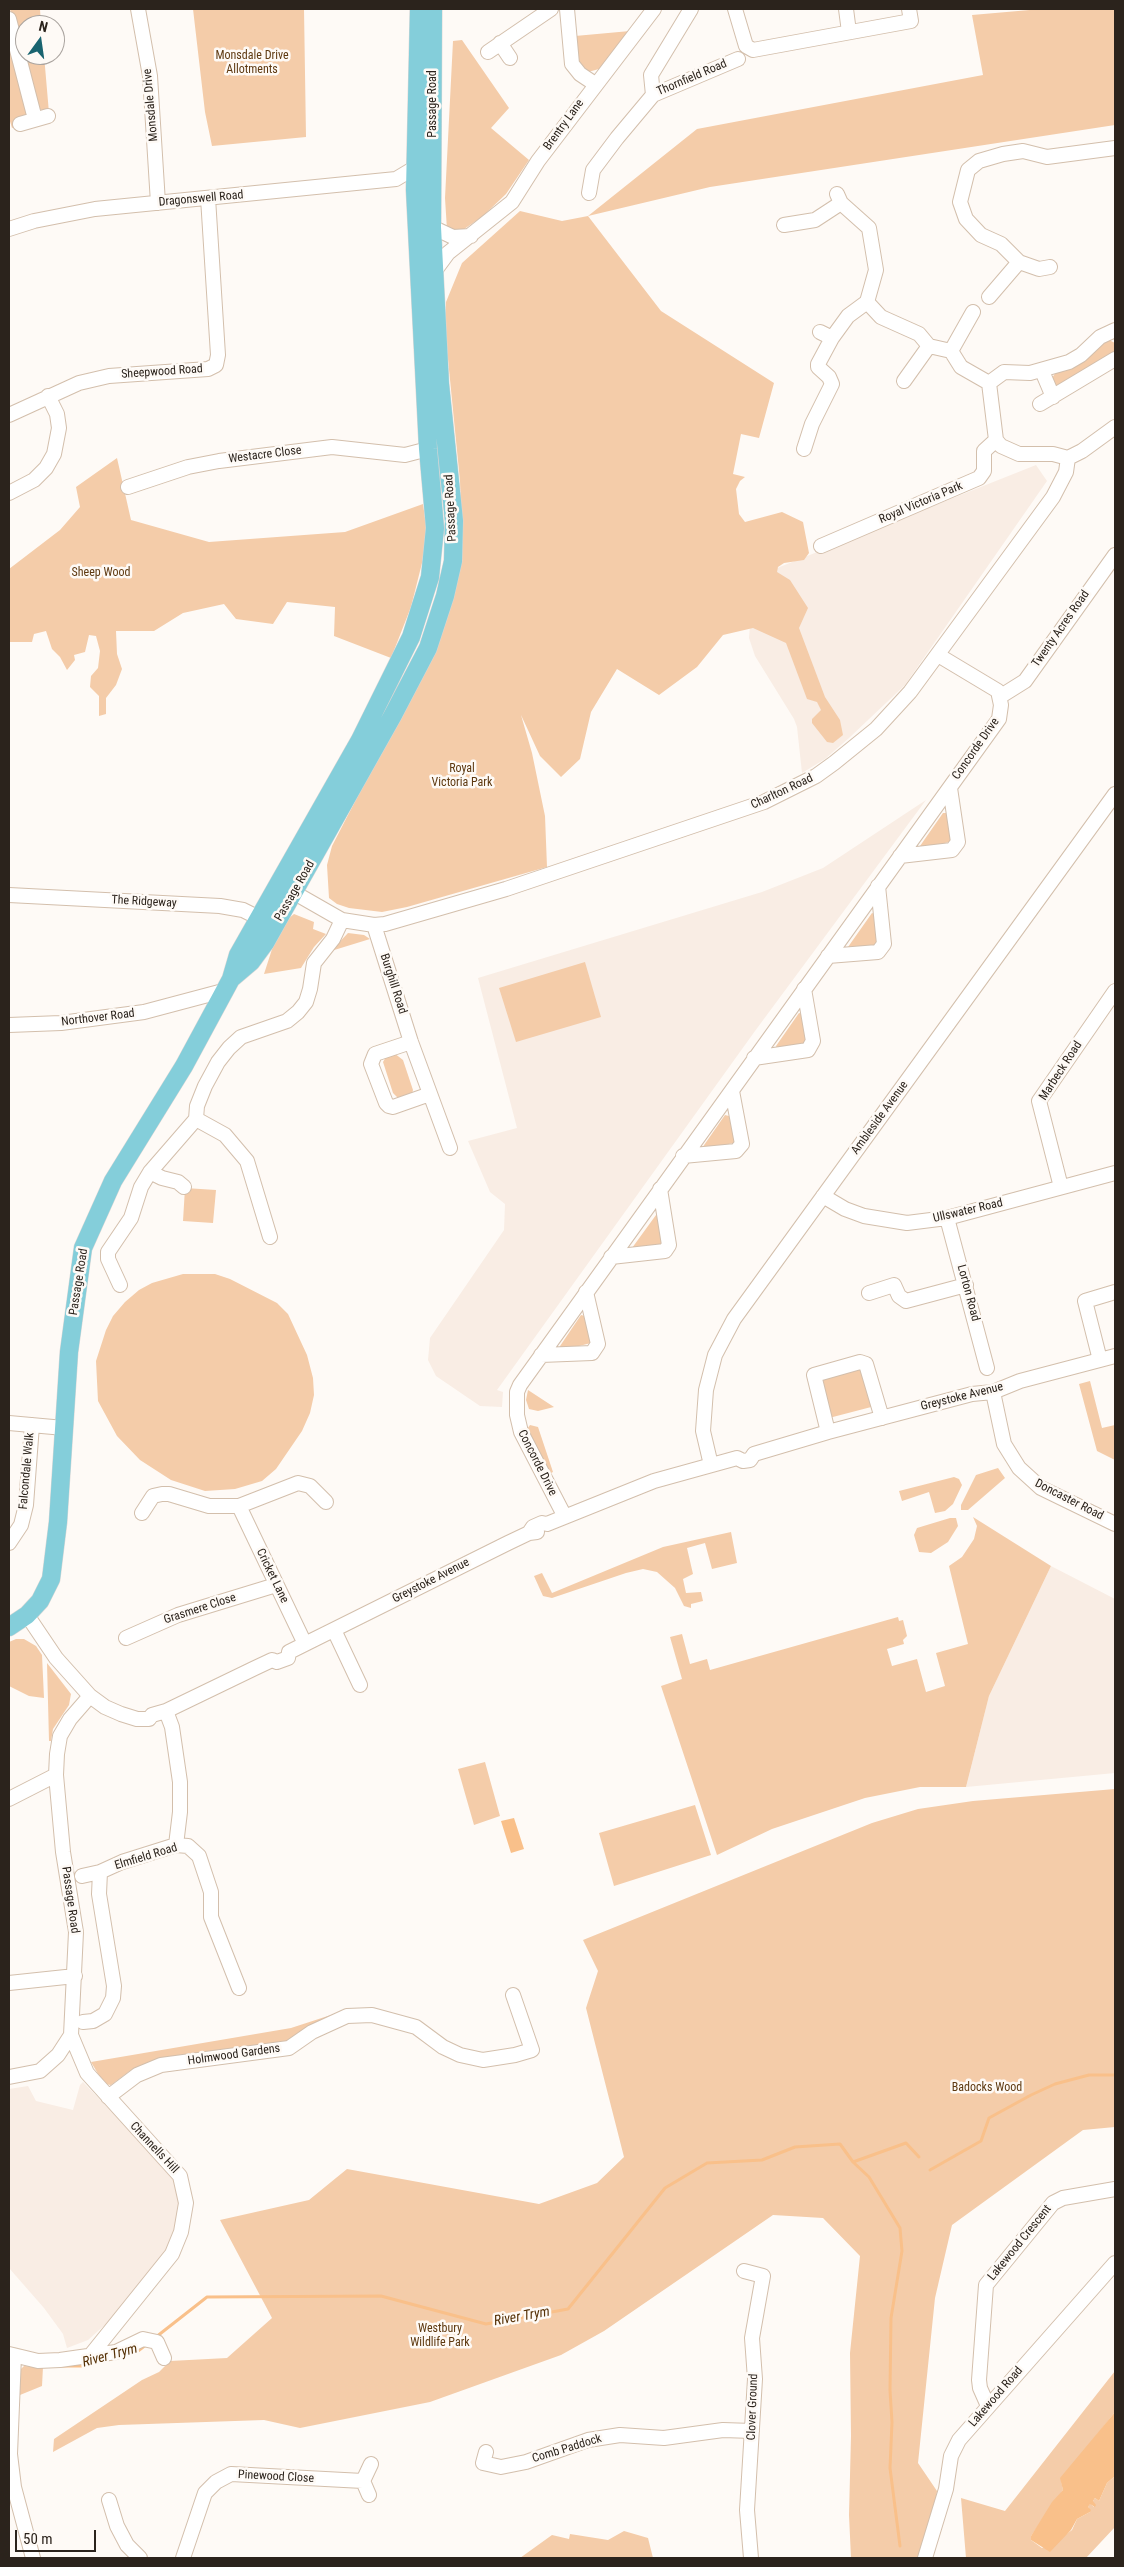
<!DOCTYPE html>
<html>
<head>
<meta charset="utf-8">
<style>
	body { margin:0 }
	#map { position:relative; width:1124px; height:2567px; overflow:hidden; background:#fefaf6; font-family:"Roboto Condensed",sans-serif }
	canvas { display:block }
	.frame { position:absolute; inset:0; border:10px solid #2b231c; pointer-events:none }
	.north { position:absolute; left:15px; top:15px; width:50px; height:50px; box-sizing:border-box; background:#fefaf6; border:1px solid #aaa49f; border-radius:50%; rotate:14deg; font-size:14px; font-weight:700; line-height:20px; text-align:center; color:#2b231c }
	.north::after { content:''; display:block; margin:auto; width:18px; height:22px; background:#196470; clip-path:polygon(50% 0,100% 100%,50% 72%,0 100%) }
	.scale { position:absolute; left:15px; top:2530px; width:81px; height:22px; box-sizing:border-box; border:2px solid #2b231c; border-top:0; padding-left:6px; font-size:15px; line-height:18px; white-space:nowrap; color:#2b231c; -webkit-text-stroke:4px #fefaf6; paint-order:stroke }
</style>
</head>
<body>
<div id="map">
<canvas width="1124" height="2567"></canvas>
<div class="frame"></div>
<div class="north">N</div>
<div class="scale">50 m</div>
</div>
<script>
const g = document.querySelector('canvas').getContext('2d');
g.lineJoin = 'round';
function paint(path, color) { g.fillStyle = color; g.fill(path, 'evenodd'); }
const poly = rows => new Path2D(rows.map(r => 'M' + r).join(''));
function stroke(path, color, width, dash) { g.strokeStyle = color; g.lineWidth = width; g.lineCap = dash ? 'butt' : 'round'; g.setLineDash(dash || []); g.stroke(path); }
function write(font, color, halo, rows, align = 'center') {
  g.font = font + ' "Roboto Condensed",sans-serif'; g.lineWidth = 5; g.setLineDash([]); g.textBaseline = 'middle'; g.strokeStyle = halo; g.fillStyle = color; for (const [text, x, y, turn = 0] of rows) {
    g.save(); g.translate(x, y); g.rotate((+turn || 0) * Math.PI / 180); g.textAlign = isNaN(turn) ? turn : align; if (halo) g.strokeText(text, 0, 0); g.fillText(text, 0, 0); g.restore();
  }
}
paint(poly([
	[1036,465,1047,481,905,685,849,738,825,759,802,773,797,727,794,719,755,656,749,638,751,613,762,574],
	[926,800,755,1031,497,1390,503,1392,502,1407,480,1406,436,1376,428,1360,430,1338,504,1230,505,1204,490,1192,468,1141,517,1128,478,978,762,892,823,868],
	[1051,1566,1115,1599,1115,1773,966,1787,989,1696],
	[83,2082,176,2178,181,2192,175,2231,165,2255,107,2323,88,2340,67,2348,63,2334,44,2308,9,2268,9,2089,28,2086,36,2101,73,2110,80,2085]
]), '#f9ede4');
paint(poly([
	[10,9,40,9,41,25,25,25,25,55,44,55,49,113,37,108,34,101],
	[193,9,304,9,306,137,212,146,205,112],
	[1041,9,1115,9,1115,125,710,187,588,216,661,311,774,383,759,438,741,434,733,474,745,477,740,481,736,489,739,514,745,522,782,512,803,522,809,553,804,560,784,563,778,567,777,572,790,580,808,608,799,628,825,697,840,720,843,735,833,743,827,742,812,723,812,719,821,710,817,702,807,699,786,643,753,628,723,635,697,667,659,695,617,669,591,712,580,759,561,777,540,756,521,715,532,753,545,816,547,867,407,907,382,912,349,908,337,904,329,898,327,865,332,846,442,633,453,599,462,541,460,481,445,329,446,302,462,263,520,211,562,221,588,216,697,129,983,75,972,15],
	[630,31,599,69,588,72,578,65,575,36],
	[9,33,27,114,18,126,12,128,9,118],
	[462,40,509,108,491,128,529,160,506,194,483,216,457,234,447,230,445,198,453,41],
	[1107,339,1115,343,1115,353,1056,387,1052,378,1056,372],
	[117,458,131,520,209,542,345,532,423,504,427,531,422,563,411,607,391,658,334,636,335,607,287,602,273,624,236,619,224,604,183,613,154,631,116,631,117,654,122,669,116,685,106,698,106,714,99,716,99,696,90,687,91,676,98,668,100,651,96,636,89,635,85,652,74,655,75,660,67,670,60,657,52,649,46,631,34,634,32,642,9,642,9,569,60,530,80,507,76,487],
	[943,813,947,813,953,841,921,849,920,846],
	[872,913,875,914,880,944,850,949,848,947],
	[294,914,314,922,313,929,326,934,314,947,301,968,264,974,274,943,288,919],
	[348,933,364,935,370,939,331,951],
	[585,962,601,1017,516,1042,499,988],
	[799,1013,803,1014,808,1043,777,1049,776,1046],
	[394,1053,403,1060,413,1090,412,1094,398,1098,393,1093,383,1062,387,1055],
	[725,1115,729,1116,735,1143,702,1148],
	[185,1188,216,1190,213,1223,183,1221],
	[656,1215,660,1215,664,1245,632,1248],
	[183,1274,215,1274,230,1279,277,1303,288,1314,307,1355,313,1378,314,1395,310,1413,302,1431,276,1469,262,1481,235,1489,205,1491,171,1480,140,1460,117,1436,98,1401,96,1361,106,1330,113,1316,125,1302,139,1290,152,1283],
	[581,1315,585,1316,591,1343,559,1351,558,1349],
	[856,1369,863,1371,875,1406,829,1418,823,1380,826,1377],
	[1090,1381,1102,1428,1115,1425,1115,1460,1097,1451,1079,1384],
	[528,1390,554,1407,538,1411,529,1409,526,1400],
	[530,1425,538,1427,553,1472,549,1474,527,1429],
	[998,1468,1005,1478,968,1510,961,1510,961,1505,976,1475],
	[954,1477,959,1479,962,1485,953,1504,945,1511,935,1513,929,1492,902,1501,899,1491],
	[973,1517,1051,1566,989,1696,966,1787,920,1787,865,1798,772,1829,717,1855,661,1686,682,1679,670,1637,682,1634,690,1664,707,1659,710,1670,898,1617,899,1621,903,1620,907,1636,903,1640,904,1644,887,1649,892,1666,917,1659,926,1692,945,1686,936,1653,968,1644,949,1566,962,1557,974,1539,977,1526],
	[950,1518,956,1518,958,1526,948,1542,931,1553,919,1552,914,1535,917,1528],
	[731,1532,737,1563,712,1569,705,1543,687,1548,693,1574,683,1579,686,1593,701,1592,703,1601,691,1604,691,1608,684,1606,675,1588,657,1572,643,1569,626,1573,552,1598,543,1596,534,1576,542,1573,552,1593,663,1547],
	[16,1639,24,1639,36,1646,42,1655,44,1698,29,1696,9,1686,9,1642],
	[47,1663,71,1694,69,1705,53,1729,51,1741,49,1741],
	[485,1762,500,1816,474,1825,458,1769],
	[1115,1789,1115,2127,1083,2130,952,2225,935,2298,918,2463,937,2491,936,2502,918,2558,851,2558,849,2515,851,2436,850,2353,860,2256,823,2218,773,2215,604,2331,561,2355,430,2402,300,2428,264,2420,119,2425,97,2428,53,2452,54,2439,142,2380,159,2372,170,2361,227,2358,272,2318,220,2220,309,2200,347,2169,539,2204,597,2183,624,2157,586,2008,598,1971,583,1940,872,1823,918,1809,973,1801],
	[695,1805,711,1855,614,1886,599,1833],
	[337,2013,287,2044,165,2061,131,2070,111,2085,104,2084,91,2062,291,2028],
	[24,2366,43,2367,42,2386,20,2395,20,2370],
	[1115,2371,1115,2412,1061,2480,1063,2490,1031,2536,1031,2540,1042,2548,1061,2538,1072,2530,1077,2519,1090,2512,1088,2507,1090,2503,1094,2507,1093,2501,1095,2498,1099,2501,1107,2483,1115,2476,1115,2527,1086,2558,966,2558,961,2498,1005,2511],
	[624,2531,648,2538,653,2558,520,2558,552,2535,569,2539,570,2534,608,2540]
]), '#f4cca9');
paint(poly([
	[514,1818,524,1849,511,1853,501,1821],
	[1115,2412,1115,2476,1107,2483,1099,2501,1095,2498,1093,2501,1096,2505,1095,2507,1090,2504,1088,2507,1091,2510,1090,2512,1077,2519,1071,2530,1050,2552,1031,2540,1031,2536,1052,2502,1063,2490,1060,2478]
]), '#f9c08a');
stroke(poly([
	[853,2162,869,2177,900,2228,902,2251,891,2318,890,2390,892,2422,890,2468,900,2546],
	[930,2170,981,2141,989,2118,1031,2095,1055,2084,1089,2075,1115,2075],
	[156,2337,207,2297,381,2296,486,2324,568,2309,665,2188,707,2163,762,2160,795,2147,840,2144,853,2162,906,2143,919,2157],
	[122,2356,138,2351,147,2344],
	[63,2366,85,2366,111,2359]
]), '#f9c08a', 3);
const minor = poly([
	[138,9,150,76,158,203],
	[567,9,572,64,580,74,595,84],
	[735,9,746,46,753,50,911,21,909,9],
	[846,9,849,32],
	[9,19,35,119],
	[500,43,510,58],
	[488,52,551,9],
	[653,95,651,75,691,9],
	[20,124,48,116],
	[589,193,593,170,617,138,653,95,738,59],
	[837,194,841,203,869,228,876,270,867,302],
	[784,225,815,220,841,203],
	[432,227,453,237,471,236],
	[9,229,34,221,95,209,396,179,416,167],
	[1050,267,1039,269,1019,262,1001,244,981,235,966,219,960,202,968,170,979,161,1003,154,1023,151,1047,157,1115,148],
	[434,272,448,253,512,202,538,161,654,9],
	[989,297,1019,262],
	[820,332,832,338],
	[951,351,973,312],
	[1042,371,1053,397],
	[904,381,929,346],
	[989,383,1004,372,1030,373,1069,362,1081,355,1100,337,1115,330],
	[1040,404,1115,359],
	[9,415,79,383,109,376,208,369,216,365,218,355,208,198],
	[804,449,812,424,832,384,829,377,818,367,818,364,832,338,848,316,867,302,881,317,919,334,929,346,951,351,961,367,989,383,996,440,1001,446,1019,454,1053,454,1068,458],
	[128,487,188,467,219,461,332,447,405,455,428,449],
	[9,493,34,480,46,468,54,454,59,428,57,414,48,396],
	[821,546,979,478,984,471,984,451,996,440],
	[1001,696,1025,681,1115,555],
	[900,856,952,850,958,842,950,788],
	[286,888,342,920,374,925,385,924,506,889,764,802,816,776,834,763,876,729,910,692,1053,497,1066,472,1068,458,1082,451,1115,427],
	[9,895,220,906,243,910,267,922],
	[374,925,411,1042,450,1148],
	[828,956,878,952,884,944,878,886],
	[9,1025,61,1023,144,1012,223,991],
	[411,1042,375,1054,371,1064,386,1103,389,1106,393,1107,430,1094],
	[754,1058,808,1050,813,1041,804,989],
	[196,1119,197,1106,205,1086,218,1062,229,1048,241,1037,287,1021,298,1012,306,1002,310,989,314,963,333,939,342,920],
	[683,1156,736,1151,742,1144,732,1091],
	[150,1172,162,1178,178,1182,184,1187],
	[1061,1187,1039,1101,1115,991],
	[823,1196,845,1209,864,1216,907,1223,947,1218,1115,1173],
	[947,1218,987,1368],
	[611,1257,665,1251,669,1245,660,1189],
	[120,1285,108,1259,108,1252,131,1218,141,1187,150,1172,196,1119,225,1135,247,1161,270,1237],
	[869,1293,894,1285,899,1296,906,1301,966,1285],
	[541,1355,592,1353,598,1344,586,1292],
	[1100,1360,1085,1301,1115,1292],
	[993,1392,1004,1444,1019,1468,1041,1488,1115,1524],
	[9,1423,64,1428],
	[828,1432,814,1375,860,1362,866,1364,882,1418],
	[711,1465,703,1431,706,1390,715,1355,734,1319,1115,794],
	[239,1506,305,1644],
	[142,1513,153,1496,162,1494,169,1494,209,1506,239,1506,298,1483,310,1486,326,1502],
	[564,1515,521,1432,517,1415,517,1392,520,1385,999,719,1001,705,998,691,938,655],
	[529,1533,533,1527,542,1523,547,1524,654,1481,737,1458,743,1461,750,1460,754,1454,828,1432,972,1394,993,1392,1020,1381,1115,1356],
	[9,1543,21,1525,26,1505,32,1425],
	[27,1615,56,1658,90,1696,105,1707,121,1714,137,1719,149,1719,152,1715,166,1711,255,1668,272,1660,277,1662,288,1658,289,1652,305,1644,508,1543,529,1533,537,1532],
	[334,1630,360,1685],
	[126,1638,178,1615,276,1585],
	[166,1711,172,1727,180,1782,180,1812,176,1845],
	[9,1799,56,1775],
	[82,1876,100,1872,122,1862,176,1845,188,1846,199,1856,211,1892,211,1917,239,1988],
	[9,1983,75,1976],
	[83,2022,93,2021,105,2014,113,1998,114,1986,99,1894,100,1872],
	[71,2035,87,2073,180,2176,186,2203,181,2232,172,2254,90,2356],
	[9,2077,40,2071,58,2055,71,2035,76,1932,63,1852,56,1775,57,1754,60,1736,70,1719,90,1696],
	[108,2097,137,2075,161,2065,289,2048,312,2032,347,2016,372,2015,416,2027,443,2047,460,2055,483,2060,515,2055,532,2050,513,1995],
	[744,2271,763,2276,752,2338,755,2379,747,2510,751,2558],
	[9,2354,38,2361,60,2360,116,2352,143,2339,157,2342,164,2358],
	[14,2356,10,2454,14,2487,33,2558],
	[988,2406,980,2388,979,2380,986,2285,1053,2203,1063,2198,1115,2189],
	[486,2452,483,2463,501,2467,526,2462,588,2440,620,2435,664,2438,723,2430,752,2431],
	[363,2481,369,2495],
	[109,2500,117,2526,127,2545,140,2558],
	[183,2558,205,2493,216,2482,231,2474,363,2481,371,2464],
	[925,2558,946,2489,951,2456,959,2440,1115,2263]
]);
const major = poly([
	[231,979,251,962,265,943,393,715,428,648,445,596,453,561,454,521,440,384,432,227,433,9],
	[9,1627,27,1615,40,1601,51,1579,58,1522,69,1352,83,1248,113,1181,184,1066,231,979,238,955,360,740,411,637,430,577,435,528,428,449,415,190,419,9]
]);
stroke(minor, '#d3bfac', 16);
stroke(major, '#d9d7d6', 19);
stroke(minor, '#fff', 14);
stroke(major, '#84ceda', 18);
write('12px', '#5e3910', '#fefaf6', [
	["Monsdale Drive",252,56],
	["Allotments",252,70],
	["Sheep Wood",101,573],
	["Royal",462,769],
	["Victoria Park",462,783],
	["Badocks Wood",987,2088],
	["Westbury",440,2329],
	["Wildlife Park",440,2343]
]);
write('12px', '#2b231c', '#fefaf6', [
	["Thornfield Road",692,78,-23],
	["Passage Road",433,104,-90],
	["Monsdale Drive",151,105,-95],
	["Brentry Lane",564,125,-54],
	["Dragonswell Road",201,199,-5],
	["Sheepwood Road",162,372,-4],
	["Westacre Close",265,455,-7],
	["Royal Victoria Park",921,503,-23],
	["Passage Road",451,508,-93],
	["Twenty Acres Road",1061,629,-55],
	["Concorde Drive",976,749,-55],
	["Charlton Road",782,792,-25],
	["Passage Road",295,891,-60],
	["The Ridgeway",144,902,3],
	["Burghill Road",393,984,72],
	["Northover Road",98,1018,-7],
	["Marbeck Road",1061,1071,-57],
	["Ambleside Avenue",880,1118,-54],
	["Ullswater Road",968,1211,-13],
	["Passage Road",79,1282,-81],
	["Lorton Road",968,1293,75],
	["Greystoke Avenue",962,1397,-14],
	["Concorde Drive",537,1463,63],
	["Falcondale Walk",27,1471,-85],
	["Doncaster Road",1069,1500,27],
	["Cricket Lane",272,1576,64],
	["Greystoke Avenue",431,1581,-27],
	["Grasmere Close",200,1609,-18],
	["Elmfield Road",146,1857,-17],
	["Passage Road",70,1900,82],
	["Holmwood Gardens",234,2055,-8],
	["Channells Hill",154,2148,47],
	["Lakewood Crescent",1020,2243,-51],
	["Lakewood Road",996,2397,-49],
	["Clover Ground",753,2407,-88],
	["Comb Paddock",567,2449,-17],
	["Pinewood Close",276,2477,3]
]);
write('italic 14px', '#553005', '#fefaf6', [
	["River Trym",522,2317,-10],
	["River Trym",110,2356,-15]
]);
</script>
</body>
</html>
